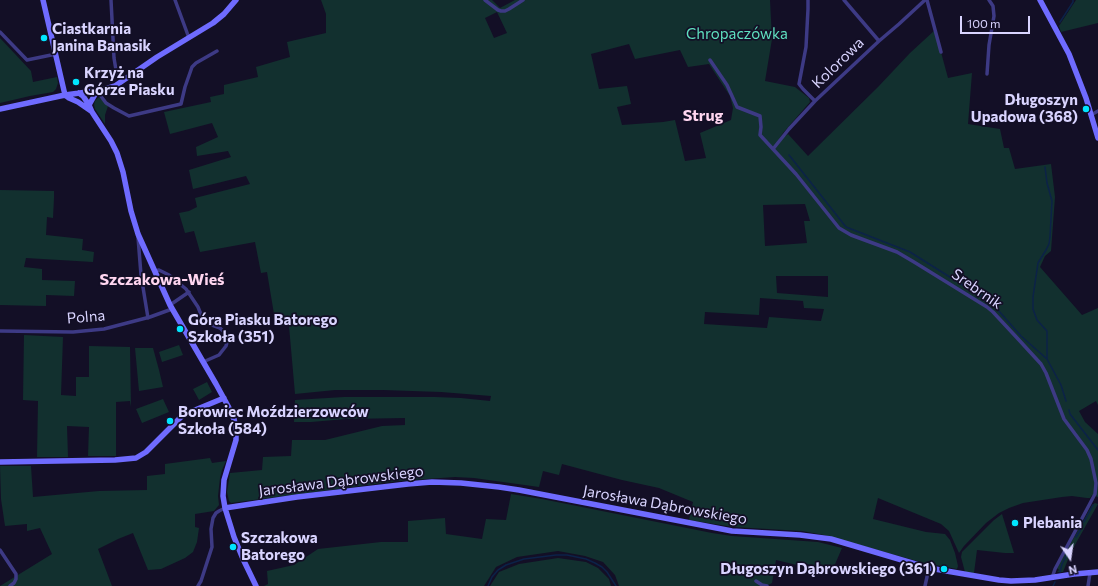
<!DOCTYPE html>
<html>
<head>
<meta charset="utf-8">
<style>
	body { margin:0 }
	#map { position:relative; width:1098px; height:586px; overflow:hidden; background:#130f26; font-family:Commissioner,sans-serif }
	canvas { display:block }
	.north { position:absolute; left:1050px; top:538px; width:40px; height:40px; -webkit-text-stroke:3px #130f26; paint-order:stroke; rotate:167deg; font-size:11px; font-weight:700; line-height:16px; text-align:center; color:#d9d4ff }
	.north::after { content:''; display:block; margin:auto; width:14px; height:18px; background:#d9d4ff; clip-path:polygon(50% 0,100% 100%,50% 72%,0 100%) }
	.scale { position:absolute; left:960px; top:16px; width:70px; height:18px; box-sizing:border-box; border:2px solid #d9d4ff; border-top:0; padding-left:5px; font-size:12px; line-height:14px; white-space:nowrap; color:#d9d4ff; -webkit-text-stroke:3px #130f26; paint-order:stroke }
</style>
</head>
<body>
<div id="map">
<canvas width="1098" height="586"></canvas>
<div class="north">N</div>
<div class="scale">100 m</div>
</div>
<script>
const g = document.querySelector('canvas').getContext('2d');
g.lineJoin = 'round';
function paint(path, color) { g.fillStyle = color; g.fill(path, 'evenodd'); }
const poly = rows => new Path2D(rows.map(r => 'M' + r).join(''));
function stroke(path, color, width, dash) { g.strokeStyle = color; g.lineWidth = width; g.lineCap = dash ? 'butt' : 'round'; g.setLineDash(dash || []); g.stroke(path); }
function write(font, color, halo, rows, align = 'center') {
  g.font = font + ' Commissioner,sans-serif'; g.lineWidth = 3.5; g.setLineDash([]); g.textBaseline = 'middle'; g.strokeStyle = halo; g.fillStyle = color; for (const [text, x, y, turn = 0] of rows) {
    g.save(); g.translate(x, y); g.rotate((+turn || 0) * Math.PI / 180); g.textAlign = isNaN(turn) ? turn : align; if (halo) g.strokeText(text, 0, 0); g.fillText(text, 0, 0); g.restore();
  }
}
paint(poly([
	[321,0,492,0,500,8,515,0,770,0,772,39,765,81,795,87,809,98,810,102,783,133,777,142,788,134,808,156,878,87,910,53,935,30,948,78,972,73,968,124,1000,129,1004,148,1009,148,1015,169,1051,164,1055,197,1051,251,1045,256,1040,267,1082,315,1098,308,1098,405,1096,401,1079,411,1085,422,1098,434,1098,497,1092,495,1090,498,1087,498,1072,496,1062,497,1023,503,1009,508,999,513,986,523,964,546,959,553,949,531,941,524,878,498,873,519,926,532,945,534,950,540,955,553,958,566,957,569,924,563,824,535,802,531,733,527,689,520,693,502,659,488,622,480,562,464,559,475,543,471,539,487,474,478,455,477,398,481,231,503,229,501,227,492,230,473,262,470,263,457,291,456,292,440,325,440,382,426,405,425,405,418,346,419,311,422,294,422,295,400,344,397,435,397,461,398,490,401,491,396,441,392,383,390,335,390,295,394,289,326,276,326,267,272,261,273,255,242,200,252,194,231,185,233,179,213,189,211,197,207,195,198,250,184,246,176,193,189,189,170,231,157,228,151,197,156,196,147,218,137,212,123,170,134,164,112,211,102,210,97,224,94,224,85,258,77,256,67,290,57,287,42,326,33,326,14],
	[497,12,507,33,494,38,485,18],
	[629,44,635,59,680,50,688,67,709,64,730,96,733,108,731,120,700,133,706,158,685,161,675,120,663,122,622,125,617,107,631,104,627,86,599,89,591,54],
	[805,204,810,221,804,221,807,243,765,246,763,205],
	[776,276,828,276,828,297,777,293],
	[760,298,803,301,804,308,824,309,821,321,769,317,767,328,704,324,705,312,759,315],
	[1076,0,1098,0,1098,23,1061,32,1059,26],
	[0,38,31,71,33,82,57,77,58,83,56,89,53,92,30,96,0,103],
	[99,97,108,106,105,115,105,124,95,109,94,105,95,101],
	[0,190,54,191,54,198,53,218,47,217,46,235,83,239,82,250,94,252,93,262,26,258,24,267,42,269,42,280,75,281,74,296,46,295,46,306,0,305],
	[24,335,63,337,61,395,76,396,76,377,89,377,89,346,130,347,131,407,130,401,116,402,116,456,88,456,89,427,67,426,68,457,37,457,38,401,23,400],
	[179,345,183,355,162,362,159,352],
	[135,348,153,348,159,370,163,387,139,391],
	[207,382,212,392,199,400,193,389],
	[163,399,169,412,142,423,136,409],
	[210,458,212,463,226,461,222,470,220,478,218,496,219,505,214,511,195,514,195,527,199,528,197,542,193,552,185,558,161,569,148,570,133,533,118,539,98,549,112,586,0,586,52,554,40,528,27,531,27,524,5,526,1,499,0,466,31,466,33,497,99,491,147,490,147,476,165,474,165,464],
	[511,494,542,499,712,533,732,536,818,542,842,548,833,569,802,563,801,566,776,560,772,583,766,586,619,586,615,575,603,562,585,556,558,551,517,557,496,567,484,586,264,586,268,584,267,571,294,565,318,549,381,542,408,542,408,521,445,518,446,534,482,539,486,519,506,520],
	[1095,503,1098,504,1071,552,1063,572,1057,572,1059,570,1057,568,1092,505],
	[1002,514,1014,553,1005,553,977,550,974,573,965,572,961,557,962,552,994,520],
	[558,558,586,562,598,568,609,579,611,586,490,586,499,572,519,564]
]), '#12302f');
stroke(poly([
	[1060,22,1073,2,1073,0],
	[789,155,846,227,910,252,972,291,990,301,1021,336,1047,359,1061,385,1066,401],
	[1045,167,1047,183,1052,201,1050,237,1049,244,1046,250,1038,263,1033,297,1033,309,1037,320,1047,331,1047,359],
	[1069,410,1070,414,1098,450],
	[1084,522,1093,505],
	[1076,537,1082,527],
	[1060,572,1062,564,1072,545],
	[488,586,492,577,498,570,506,565,524,559,556,555,567,555,586,559,595,563,602,567,607,572,616,586],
	[1053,586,1055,582]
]), '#0c2248', 1.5);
stroke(poly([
	[111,0,114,58,116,70,122,82],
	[175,0,189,38],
	[485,0,498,10,501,11,505,11,509,9,523,0],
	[808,0,808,9,806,47,799,84,803,89,815,101],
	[844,0,879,41],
	[927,0,941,52],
	[0,32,27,60,56,54],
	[710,60,727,85,737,107,760,116,761,127,760,135,796,174,839,228,851,235,897,252,914,262,987,307,993,312,1019,340,1041,364,1046,373,1064,419,1087,450,1091,459,1096,483,1095,494,1055,569,1052,578],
	[987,74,989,45,994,16,993,6,989,0],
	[97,91,106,103,114,108,129,116,181,104,185,87,192,67,196,63,217,51],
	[1091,115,1098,111],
	[773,149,789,129,815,101,879,41,899,24,925,0],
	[138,237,141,275,148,318],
	[155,271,159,270,169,275,186,289,198,307,202,317,205,320,212,325,220,328,226,334,228,339,226,346,219,355,203,362],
	[170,305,189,292],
	[0,331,73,332,104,329,150,317,172,309],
	[0,550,16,574,16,579,14,583,10,586],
	[756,581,762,585,767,586],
	[198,586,201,581,212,547,211,529,213,518,216,513,219,511,225,508],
	[925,586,929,568],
	[1088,586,1090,573]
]), '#3d3a85', 3.5);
stroke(poly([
	[43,0,65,95],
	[1040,0,1069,54,1086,98,1098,138],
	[79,93,83,96,89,105,92,112,111,141,117,153,123,172,131,211,138,234,170,305,216,384,228,406,234,419,236,428,236,440,224,480,223,496,225,508,234,537,243,559,256,586],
	[65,95,69,98,78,102,91,111],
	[89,105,97,91],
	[0,109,65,95,102,90,115,86,157,57,213,23,224,14,236,0],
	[0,462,115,460,136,458,146,452,183,415,224,398],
	[225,508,297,497,408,484,432,482,461,483,499,487,519,490,732,531,800,535,831,539,929,568,999,580,1011,581,1035,580,1074,574,1098,572]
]), '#6f6bff', 5.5);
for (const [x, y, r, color] of [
	[44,38,4,"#00e5ff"],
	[76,82,4,"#00e5ff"],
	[1086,109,4,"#00e5ff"],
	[180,329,4,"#00e5ff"],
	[170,421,4,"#00e5ff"],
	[1015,523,4,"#00e5ff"],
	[233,547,4,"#00e5ff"],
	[944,569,4,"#00e5ff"]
]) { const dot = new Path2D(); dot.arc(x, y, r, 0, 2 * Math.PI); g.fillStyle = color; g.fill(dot); stroke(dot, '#130f26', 1.5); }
write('bold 15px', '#d9d4ff', '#130f26', [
	["Ciastkarnia",52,29],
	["Janina Banasik",52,46],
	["Krzyż na",84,73],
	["Górze Piasku",84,90],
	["Długoszyn",1078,100,"right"],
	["Upadowa (368)",1078,117,"right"],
	["Góra Piasku Batorego",188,320],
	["Szkoła (351)",188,337],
	["Borowiec Moździerzowców",178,412],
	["Szkoła (584)",178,429],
	["Plebania",1023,523],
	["Szczakowa",241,538],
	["Batorego",241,555],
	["Długoszyn Dąbrowskiego (361)",936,569,"right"]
], 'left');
write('15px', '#5fe0c0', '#130f26', [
	["Chropaczówka",737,34]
]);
write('15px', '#d9d4ff', '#130f26', [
	["Kolorowa",838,63,-44],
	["Srebrnik",977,289,35],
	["Polna",86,317,-5],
	["Jarosława Dąbrowskiego",341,481,-7],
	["Jarosława Dąbrowskiego",665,505,10]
]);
write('bold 16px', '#ffd6f0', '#130f26', [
	["Strug",703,116],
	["Szczakowa-Wieś",162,280]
]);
</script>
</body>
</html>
